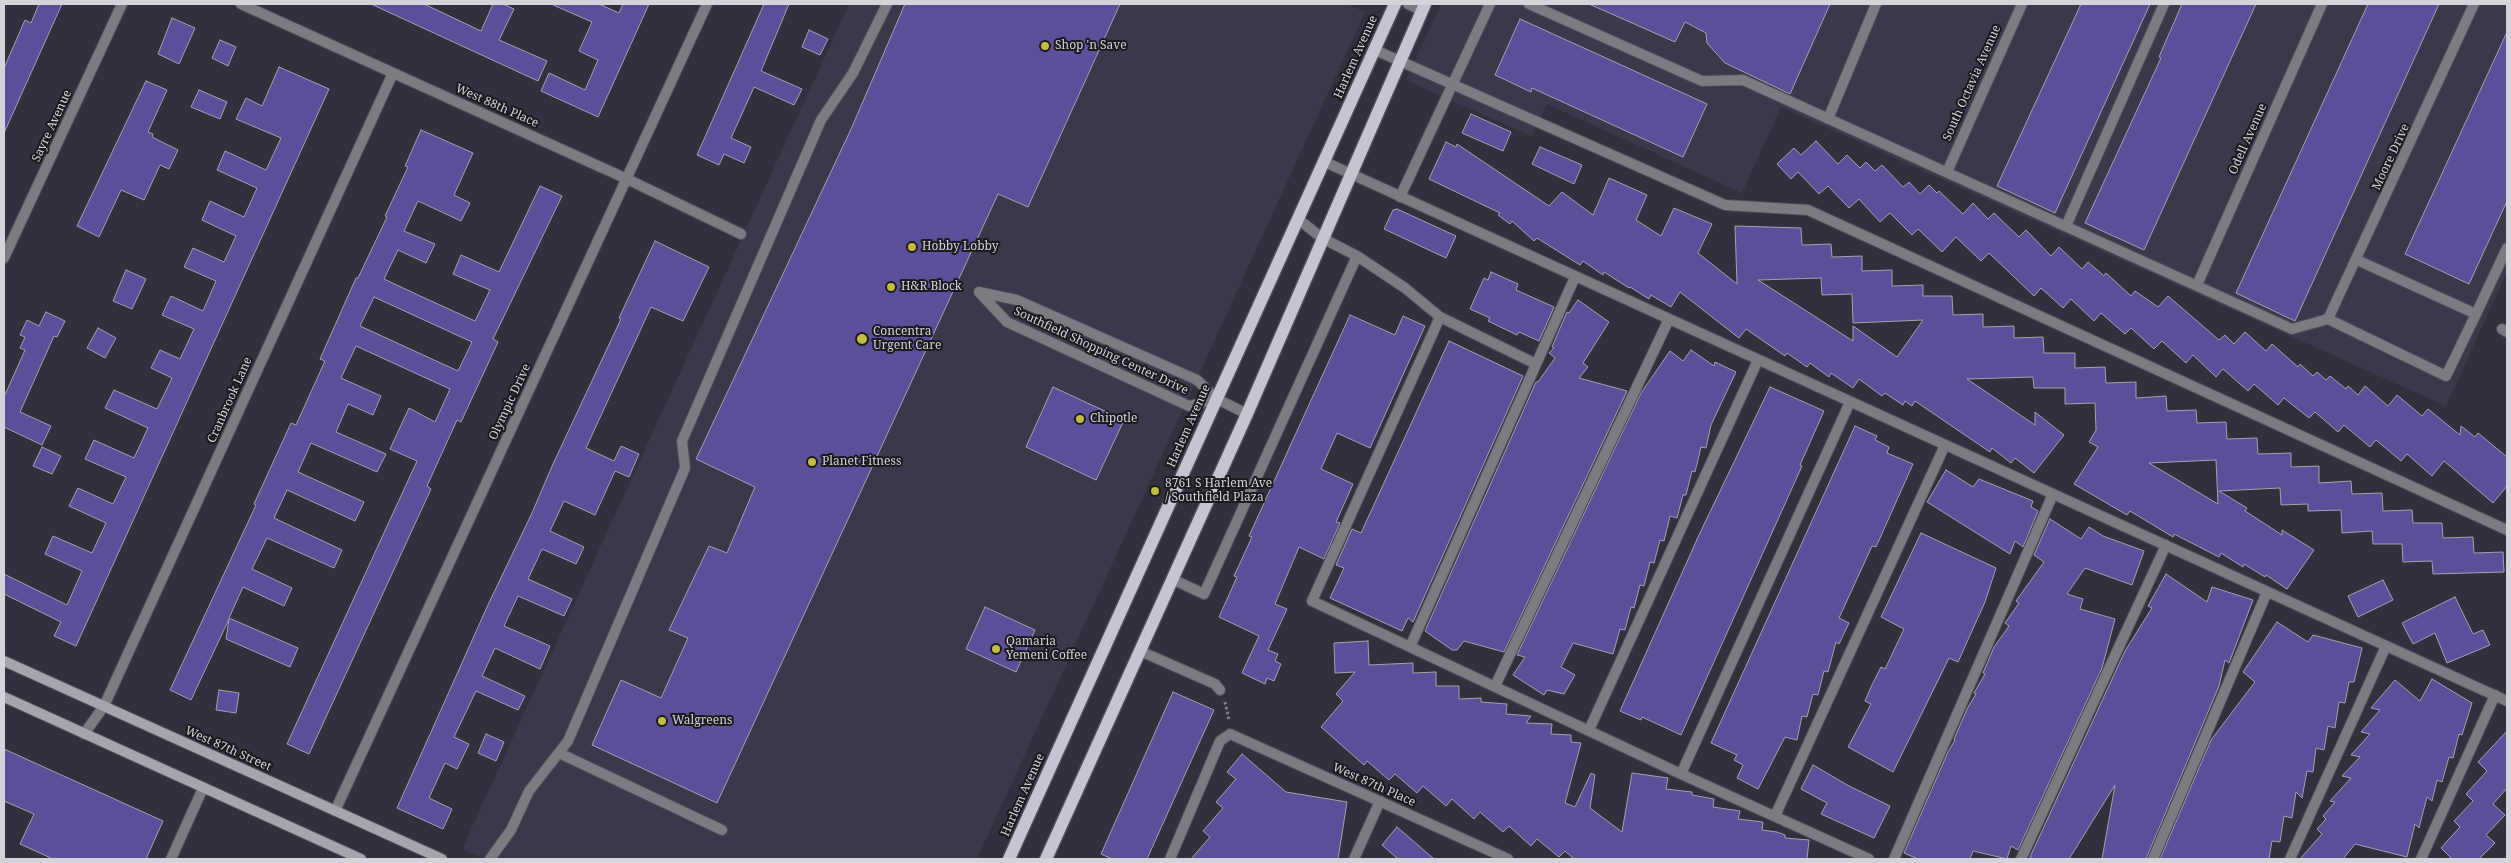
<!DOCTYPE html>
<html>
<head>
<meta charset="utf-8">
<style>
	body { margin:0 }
	#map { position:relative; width:2511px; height:863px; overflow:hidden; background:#31303c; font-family:"Noto Serif",serif }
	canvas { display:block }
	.frame { position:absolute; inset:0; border:5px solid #d3d3da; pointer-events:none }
</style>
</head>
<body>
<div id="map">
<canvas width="2511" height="863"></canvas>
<div class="frame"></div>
</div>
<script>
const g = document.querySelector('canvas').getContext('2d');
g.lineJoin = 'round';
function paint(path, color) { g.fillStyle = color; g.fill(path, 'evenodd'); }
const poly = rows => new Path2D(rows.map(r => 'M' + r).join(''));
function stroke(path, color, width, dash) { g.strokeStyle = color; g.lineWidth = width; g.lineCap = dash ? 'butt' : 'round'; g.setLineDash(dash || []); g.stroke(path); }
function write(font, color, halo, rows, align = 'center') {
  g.font = font + ' "Noto Serif",serif'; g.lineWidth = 4; g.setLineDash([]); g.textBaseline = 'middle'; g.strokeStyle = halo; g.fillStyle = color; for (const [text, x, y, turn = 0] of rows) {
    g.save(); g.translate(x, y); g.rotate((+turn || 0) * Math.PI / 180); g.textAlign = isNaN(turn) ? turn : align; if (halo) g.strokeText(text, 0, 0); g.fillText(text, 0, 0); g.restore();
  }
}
paint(poly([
	[849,4,1347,4,1365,12,977,859,485,859,462,849],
	[1441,4,2507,4,2507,272,2446,406,1781,107,1742,193,1547,104,1531,136,1406,80]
]), '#3a394b');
const building = poly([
	[39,4,62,4,4,133,4,68,25,20,31,23,39,4],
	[371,4,424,4,481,31,493,4,503,4,514,9,499,40,547,61,538,81,371,4],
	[551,4,599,4,619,13,623,4,649,4,598,117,541,91,549,73,585,90,598,60,579,51,592,22,551,4],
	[764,4,789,4,761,71,802,89,794,105,754,87,731,138,751,147,744,163,724,154,719,165,697,155,764,4],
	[905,4,1120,4,1028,207,998,194,717,803,592,745,621,680,661,698,688,638,669,630,709,546,727,553,755,487,696,459,852,127,905,4],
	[1589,4,1830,4,1790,94,1725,63,1707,43,1706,33,1685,22,1675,42,1589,4],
	[2081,4,2150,4,2055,213,1997,186,2081,4],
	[2182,4,2256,4,2144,250,2085,223,2161,58,2159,57,2182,4],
	[2368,4,2439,4,2295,321,2236,293,2368,4],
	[172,18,195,28,179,64,158,54,172,18],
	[1520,19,1707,104,1683,157,1532,88,1531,92,1495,75,1520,19],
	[809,30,828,39,820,55,802,47,809,30],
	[2507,32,2507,201,2469,284,2405,254,2507,32],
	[220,40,236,47,228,66,212,58,220,40],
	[279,67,329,89,76,646,54,636,61,622,4,594,4,574,67,605,82,571,45,554,53,536,92,553,106,523,69,506,78,488,113,504,126,477,85,459,94,440,134,458,148,428,105,408,114,390,157,409,172,378,151,368,160,350,180,359,194,329,162,315,171,296,203,311,216,281,184,267,193,248,224,262,236,236,202,220,210,201,244,217,257,188,217,170,225,151,266,170,281,138,236,119,246,98,262,106,279,67],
	[146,81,167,90,148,132,153,134,152,137,178,150,169,169,160,165,144,200,121,190,99,237,77,226,146,81],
	[199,90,227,102,220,119,191,107,199,90],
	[1471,114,1511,132,1503,151,1462,133,1471,114],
	[421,130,473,153,454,195,470,203,461,221,418,201,404,231,435,244,426,263,398,250,384,279,418,295,475,321,490,290,453,274,461,255,499,272,540,186,562,196,493,339,498,342,461,422,457,420,427,486,431,489,309,754,287,744,417,461,390,449,409,408,435,422,450,389,356,346,341,378,381,396,373,415,348,404,336,432,386,454,377,472,311,443,298,472,364,502,355,521,287,490,274,518,342,550,334,568,267,538,252,569,292,588,284,606,243,587,229,618,298,648,290,667,226,639,229,619,191,700,170,690,256,505,254,504,291,423,296,425,325,361,320,359,356,278,358,278,387,217,385,216,408,167,405,166,421,130],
	[374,297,472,342,458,371,360,326,374,297],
	[1816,141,1838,164,1847,155,1860,168,1866,162,1875,171,1882,165,1903,187,1909,182,1920,194,1929,185,1937,193,1939,191,1963,214,1973,203,1988,219,1994,213,2019,237,2026,230,2051,256,2059,247,2082,269,2088,262,2104,276,2106,273,2131,296,2135,291,2158,307,2168,296,2219,340,2225,335,2234,344,2245,332,2266,351,2272,344,2298,367,2300,364,2313,376,2317,372,2326,380,2330,376,2346,389,2348,386,2358,395,2365,386,2388,406,2397,395,2422,416,2428,409,2460,435,2461,426,2475,437,2478,433,2507,457,2507,486,2493,503,2444,461,2432,476,2407,454,2401,461,2376,440,2370,447,2344,425,2338,432,2315,412,2309,418,2284,398,2278,405,2254,384,2248,391,2223,369,2216,377,2193,355,2186,363,2162,341,2154,349,2131,328,2125,334,2101,313,2094,321,2071,299,2063,308,2041,288,2034,296,1989,253,1981,261,1956,237,1942,252,1918,229,1912,235,1890,213,1880,222,1859,199,1849,208,1828,186,1819,194,1798,172,1791,179,1777,164,1794,148,1801,155,1816,141],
	[1446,142,1456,147,1457,144,1549,206,1562,192,1593,215,1609,178,1647,195,1636,220,1661,236,1674,208,1712,224,1698,253,1737,284,1735,226,1801,228,1802,245,1831,244,1832,257,1862,256,1862,271,1892,270,1892,286,1923,285,1923,296,1952,296,1953,315,1983,314,1983,327,2014,326,2014,338,2043,337,2044,353,2075,353,2075,368,2105,367,2106,383,2136,382,2136,398,2166,396,2167,411,2196,410,2197,423,2226,422,2227,439,2257,438,2258,454,2291,453,2291,467,2319,466,2319,483,2351,481,2352,494,2382,493,2383,511,2412,510,2413,523,2442,523,2443,538,2473,537,2474,553,2503,552,2504,572,2433,574,2432,561,2403,562,2402,544,2373,544,2372,531,2342,533,2341,510,2308,511,2308,504,2281,505,2280,488,2219,491,2247,508,2245,511,2282,535,2282,530,2314,550,2287,589,2266,575,2265,577,2244,564,2243,567,2221,553,2219,557,2174,534,2173,537,2130,511,2127,515,2074,484,2098,447,2089,442,2096,430,2095,403,2065,404,2065,388,2034,388,2033,377,1967,379,2035,425,2035,412,2064,435,2034,473,2015,458,2011,463,1992,448,1990,452,1915,401,1912,406,1905,401,1903,405,1885,393,1882,396,1859,379,1853,388,1831,373,1829,377,1810,363,1807,367,1787,353,1785,356,1746,329,1739,338,1680,292,1671,307,1651,295,1649,299,1630,287,1629,288,1604,272,1603,275,1583,261,1580,265,1537,238,1534,241,1512,221,1510,224,1498,215,1500,213,1429,179,1446,142],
	[1821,278,1822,295,1852,294,1853,323,1923,320,1897,357,1853,326,1853,341,1758,280,1821,278],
	[2216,460,2218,504,2149,463,2216,460],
	[1540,147,1582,165,1574,184,1532,164,1540,147],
	[1397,209,1456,236,1446,258,1384,229,1393,210,1397,209],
	[655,241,709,267,683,321,651,307,586,448,614,461,621,446,639,454,629,477,615,471,595,515,564,501,550,531,584,547,576,564,542,549,528,579,572,599,564,616,518,596,504,626,550,646,540,669,495,648,482,676,525,696,518,710,476,691,454,737,469,744,457,769,445,763,429,798,452,809,443,829,397,808,487,607,532,513,553,464,621,319,619,318,655,241],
	[126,270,146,279,132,309,113,301,126,270],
	[1491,272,1518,284,1516,290,1554,307,1539,341,1519,332,1517,335,1488,321,1490,318,1470,309,1484,278,1488,280,1491,272],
	[1578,300,1609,322,1583,363,1588,367,1579,378,1627,391,1504,652,1464,641,1457,650,1452,650,1425,631,1536,382,1538,382,1555,358,1549,353,1554,348,1552,347,1567,312,1569,313,1578,300],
	[46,312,65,321,57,337,54,336,20,412,51,426,42,445,4,427,4,397,25,350,20,348,25,337,20,335,27,320,39,326,46,312],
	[1350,315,1395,335,1403,316,1425,326,1370,448,1337,433,1321,469,1353,484,1336,522,1340,523,1324,559,1299,547,1275,604,1287,609,1268,650,1278,654,1275,661,1281,664,1274,681,1267,678,1265,684,1242,673,1259,636,1219,617,1237,577,1234,576,1252,537,1249,536,1350,315],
	[98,328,116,338,105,358,87,348,98,328],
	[1449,341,1523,376,1413,622,1408,618,1402,631,1330,598,1344,568,1336,565,1352,529,1361,533,1449,341],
	[1691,350,1714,366,1715,362,1736,372,1711,425,1706,448,1701,447,1695,472,1692,471,1686,495,1683,495,1677,518,1670,516,1664,541,1660,540,1654,563,1650,562,1644,586,1640,585,1634,608,1631,607,1625,630,1620,629,1613,654,1573,643,1561,667,1575,675,1564,694,1547,690,1544,695,1513,675,1525,657,1517,655,1641,393,1670,351,1683,361,1691,350],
	[1053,387,1124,420,1096,480,1026,447,1053,387],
	[1770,387,1824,411,1800,465,1802,466,1681,735,1642,717,1641,720,1620,711,1699,535,1770,387],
	[1855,426,1877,436,1875,440,1889,447,1887,453,1913,464,1876,547,1872,546,1839,618,1849,623,1839,644,1836,642,1828,672,1824,671,1818,695,1813,694,1807,717,1802,716,1797,740,1785,737,1758,789,1737,778,1743,765,1734,760,1737,755,1711,743,1855,426],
	[42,447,61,456,52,474,33,466,42,447],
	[1946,470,1973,487,1979,479,2033,501,2031,507,2038,511,2023,547,2015,541,2010,554,1927,502,1946,470],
	[2050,519,2081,539,2089,527,2103,536,2144,551,2132,585,2085,568,2067,594,2083,599,2080,609,2115,619,2102,668,2018,850,2011,846,2007,859,1973,851,1970,859,1918,859,1904,853,1948,752,1955,740,1954,739,1968,707,1976,694,1974,693,1985,674,1983,673,1994,647,2009,626,2005,623,2019,603,2016,601,2044,562,2034,555,2050,519],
	[1921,533,1996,568,1985,602,1958,662,1949,658,1893,772,1848,747,1871,704,1865,701,1871,687,1881,667,1885,669,1904,629,1881,617,1921,533],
	[2166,574,2207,602,2212,587,2253,600,2229,663,2225,660,2219,686,2146,859,2102,859,2115,785,2069,859,2034,859,2030,857,2125,651,2152,608,2148,606,2166,574],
	[2383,580,2393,600,2358,617,2348,596,2383,580],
	[2455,597,2473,634,2483,630,2490,645,2447,663,2435,633,2413,644,2402,623,2455,597],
	[985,607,1035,630,1016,672,966,649,985,607],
	[2277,622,2308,642,2313,635,2362,648,2354,682,2349,682,2345,703,2339,702,2335,728,2328,726,2324,750,2316,748,2313,772,2307,771,2302,798,2296,792,2292,818,2284,816,2280,842,2272,841,2269,859,2160,859,2211,740,2255,682,2243,672,2277,622],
	[1368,641,1369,665,1413,663,1413,673,1436,672,1436,686,1459,686,1459,699,1481,698,1481,702,1507,704,1506,714,1531,716,1526,723,1552,724,1551,734,1571,735,1571,742,1581,743,1565,803,1575,807,1591,773,1595,775,1590,808,1622,832,1632,773,1668,778,1666,789,1692,792,1692,795,1714,799,1713,807,1740,811,1738,819,1763,822,1762,830,1777,832,1785,835,1785,838,1809,840,1807,859,1574,859,1565,851,1559,857,1537,839,1531,846,1509,826,1503,832,1480,812,1474,819,1452,799,1446,806,1423,786,1417,793,1395,774,1389,780,1367,761,1364,765,1321,727,1343,701,1336,694,1355,672,1335,673,1334,643,1368,641],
	[2432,679,2472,703,2462,735,2459,734,2453,758,2449,757,2442,782,2437,780,2432,801,2427,797,2419,828,2415,824,2407,857,2355,844,2343,859,2300,859,2322,834,2317,829,2326,819,2323,816,2335,802,2330,801,2351,778,2342,776,2360,757,2351,755,2370,734,2361,732,2380,710,2371,708,2395,680,2420,701,2432,679],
	[219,690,239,693,236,713,216,710,219,690],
	[1173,692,1214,710,1147,859,1112,859,1101,854,1173,692],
	[2507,731,2507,788,2493,804,2505,815,2486,835,2495,843,2479,859,2452,859,2441,848,2460,827,2454,821,2473,801,2466,794,2487,771,2478,762,2507,731],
	[486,734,504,742,496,761,478,753,486,734],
	[4,749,163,821,146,859,53,859,20,844,34,814,4,801,4,749],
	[1242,754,1286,792,1347,802,1338,859,1191,859,1210,837,1203,831,1223,808,1216,802,1236,779,1227,772,1242,754],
	[1813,765,1849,786,1890,806,1874,838,1821,814,1827,803,1801,789,1813,765],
	[1397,827,1434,859,1398,859,1382,845,1397,827]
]);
paint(building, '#5a509a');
stroke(building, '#a2a2b0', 1);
const lane = poly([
	[1529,4,1702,81,1743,80,2292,329,2328,319,2446,376,2476,314,2357,260],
	[1828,119,1876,4],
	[1400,197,1490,4],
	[2066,226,2164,4],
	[1217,399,1189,406,1007,322,979,292,1017,300,1197,380,1217,399,1247,414],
	[559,753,722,830],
	[171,859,203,788],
	[490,859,511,830,529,791,568,741,685,468,682,441,821,120,853,73,887,4]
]);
const street = poly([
	[241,4,627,179,741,234],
	[1408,4,1421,10],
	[1375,50,1725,205,1808,210,2507,530],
	[1325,162,2507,701],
	[1947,172,2022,4],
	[1298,219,1322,238,1357,256,1405,288,1440,317,1312,601,1681,774,1869,859],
	[4,258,122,4],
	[2197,285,2322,4],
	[2476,314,2507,248],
	[1440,317,1536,364],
	[2328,319,2474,4],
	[2502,329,2507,332],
	[1172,579,1204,594,1357,256],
	[1410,647,1575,277],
	[1140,651,1215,684,1220,690],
	[1495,686,1669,319],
	[1589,730,1758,360],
	[84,734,104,706,393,73],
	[1681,774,1850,402],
	[335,811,707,4],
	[1775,816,1945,445],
	[1170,859,1220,741,1230,734,1508,859],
	[1354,859,1380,801],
	[1894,859,2053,494],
	[2021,859,2166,545],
	[2153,859,2267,592],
	[2290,859,2386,646],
	[2421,859,2495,695]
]);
const secondary = poly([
	[4,661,442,859],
	[4,697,361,859]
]);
const primary = poly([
	[1009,859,1395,4],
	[1046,859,1247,414,1425,4]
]);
stroke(lane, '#4e4d58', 12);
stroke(street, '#4e4d58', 12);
stroke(secondary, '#4e4d58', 12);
stroke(primary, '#4e4d58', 15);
stroke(poly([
	[1225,702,1229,720]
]), '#7f7f89', 3, [2.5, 2.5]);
stroke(lane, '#7b7b81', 10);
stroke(street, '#7b7b81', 10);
stroke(secondary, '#a5a5ae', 10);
stroke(primary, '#c5c4d1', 12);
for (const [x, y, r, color] of [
	[1045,46,5,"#c2bd3f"],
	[912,247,5,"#c2bd3f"],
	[891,287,5,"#c2bd3f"],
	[862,339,6,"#c2bd3f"],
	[1080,419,5,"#c2bd3f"],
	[812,462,5,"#c2bd3f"],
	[1155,491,5,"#c2bd3f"],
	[996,649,5,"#c2bd3f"],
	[662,721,5,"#c2bd3f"]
]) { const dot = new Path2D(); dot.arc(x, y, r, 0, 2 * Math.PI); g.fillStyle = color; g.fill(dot); stroke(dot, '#19191e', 2); }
write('12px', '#d3d3da', '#19191e', [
	["Shop 'n Save",1055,46],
	["Hobby Lobby",922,247],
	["H&R Block",901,287],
	["Concentra",873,332],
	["Urgent Care",873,346],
	["Chipotle",1090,419],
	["Planet Fitness",822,462],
	["8761 S Harlem Ave",1165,484],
	["/ Southfield Plaza",1165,498],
	["Qamaria",1006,642],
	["Yemeni Coffee",1006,656],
	["Walgreens",672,721]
], 'left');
write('12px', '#d3d3da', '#19191e', [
	["Harlem Avenue",1356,57,-66],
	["South Octavia Avenue",1972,83,-66],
	["West 88th Place",497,106,24],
	["Sayre Avenue",52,126,-65],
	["Odell Avenue",2248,139,-66],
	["Moore Drive",2391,157,-65],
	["Southfield Shopping Center Drive",1101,351,25],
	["Cranbrook Lane",230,400,-66],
	["Olympic Drive",510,402,-65],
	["Harlem Avenue",1189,426,-66],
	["West 87th Street",228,749,24],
	["West 87th Place",1374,785,24],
	["Harlem Avenue",1023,795,-66]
]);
</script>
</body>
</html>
